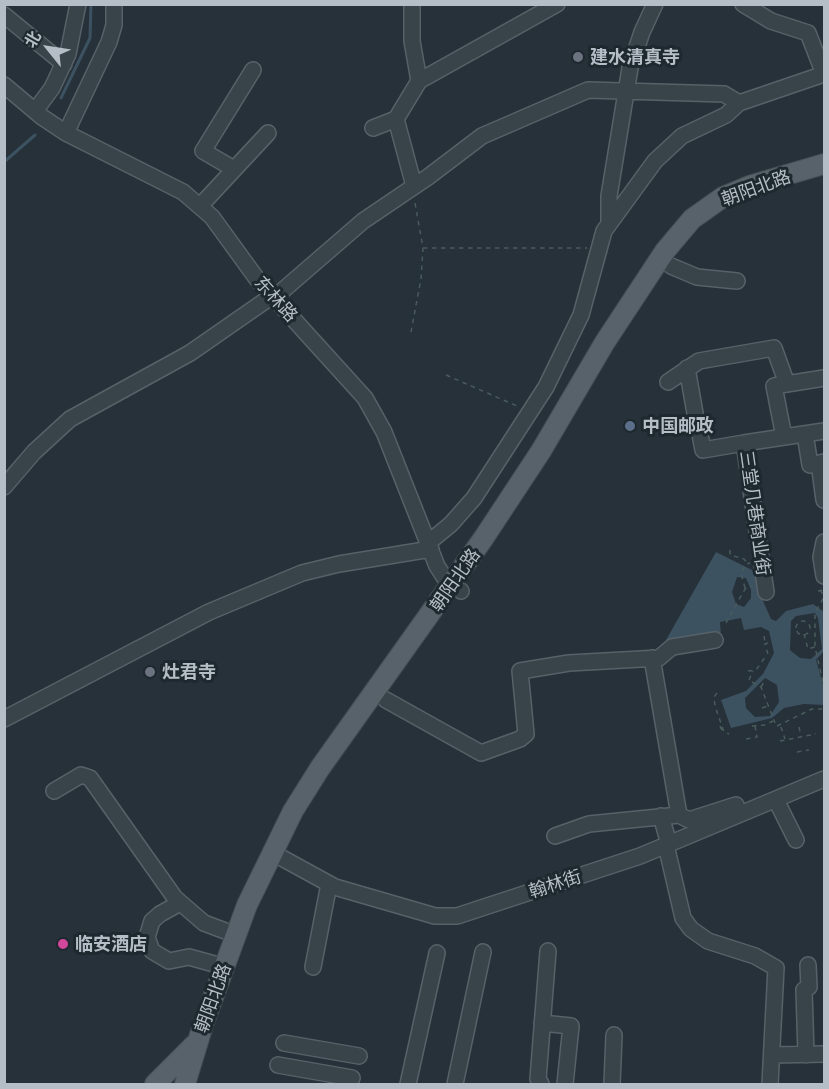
<!DOCTYPE html>
<html>
<head>
<meta charset="utf-8">
<style>
	body { margin:0 }
	#map { position:relative; width:829px; height:1089px; overflow:hidden; background:#26313a; font-family:Barlow,"Noto Sans SC",sans-serif }
	canvas { display:block }
	.frame { position:absolute; inset:0; border:6px solid #b5bec6; pointer-events:none }
	.north { position:absolute; left:18px; top:18px; width:60px; height:60px; -webkit-text-stroke:4px #1e282f; paint-order:stroke; rotate:300deg; font-size:16px; font-weight:700; line-height:24px; text-align:center; color:#b5bec6 }
	.north::after { content:''; display:block; margin:auto; width:21px; height:27px; background:#b5bec6; clip-path:polygon(50% 0,100% 100%,50% 72%,0 100%) }
</style>
</head>
<body>
<div id="map">
<canvas width="829" height="1089"></canvas>
<div class="frame"></div>
<div class="north">北</div>
</div>
<script>
const g = document.querySelector('canvas').getContext('2d');
g.lineJoin = 'round';
function paint(path, color) { g.fillStyle = color; g.fill(path, 'evenodd'); }
const poly = rows => new Path2D(rows.map(r => 'M' + r).join(''));
function stroke(path, color, width, dash) { g.strokeStyle = color; g.lineWidth = width; g.lineCap = dash ? 'butt' : 'round'; g.setLineDash(dash || []); g.stroke(path); }
function write(font, color, halo, rows, align = 'center') {
  g.font = font + ' Barlow,"Noto Sans SC",sans-serif'; g.lineWidth = 6; g.setLineDash([]); g.textBaseline = 'middle'; g.strokeStyle = halo; g.fillStyle = color; for (const [text, x, y, turn = 0] of rows) {
    g.save(); g.translate(x, y); g.rotate((+turn || 0) * Math.PI / 180); g.textAlign = isNaN(turn) ? turn : align; if (halo) g.strokeText(text, 0, 0); g.fillText(text, 0, 0); g.restore();
  }
}
paint(poly([
	[716,552,754,571,759,592,771,619,776,621,786,611,813,604,823,611,824,651,816,660,824,688,824,705,804,704,784,708,772,718,731,728,721,700,746,691,763,674,774,653,769,631,761,627,744,630,741,618,720,622,721,637,669,644,666,640],
	[737,577,746,578,751,590,751,598,744,607,736,604,732,592],
	[815,613,818,618,822,649,811,659,800,658,790,650,791,621,796,616],
	[765,678,777,685,779,702,770,716,755,717,746,708,745,698]
]), '#3d5261');
stroke(poly([
	[61,98,90,38,91,4],
	[4,162,35,135]
]), '#3d5261', 3);
const minor = poly([
	[743,4,771,21,808,33,824,74],
	[4,15,64,64],
	[419,81,557,4],
	[4,85,42,117,66,133,183,192,212,217,257,279,365,398,384,432,437,566,446,580,461,591],
	[35,111,52,88,68,54,78,4],
	[396,119,414,186],
	[373,128,396,119,419,81,412,41,412,4],
	[66,133,109,42,114,25,114,4],
	[234,169,203,151,253,70],
	[201,205,268,133],
	[609,222,609,196,630,68,642,32,655,4],
	[671,266,697,277,737,281],
	[274,298,363,221,428,177,482,136,588,90,724,94,739,103],
	[687,368,695,413],
	[668,382,699,361,774,348,787,384],
	[699,429,703,450,744,443],
	[805,434,810,465,819,463],
	[784,437,774,386,824,378],
	[824,462,819,463,824,500],
	[4,487,34,452,70,419,190,353,272,296],
	[824,542,821,557,824,576],
	[428,543,451,524,474,498,546,387,581,315,604,231,655,161,682,136,726,115,739,103,824,74],
	[766,592,744,443,824,431],
	[652,658,679,815,689,820,736,805],
	[386,700,481,753,520,739,526,734,520,671,569,663,659,658,672,647,715,640],
	[4,719,209,612,302,573,339,564,431,549],
	[54,791,81,775,90,778,175,898,204,923,236,935],
	[776,800,796,840],
	[661,816,669,844],
	[555,836,589,824,679,815],
	[666,845,683,918,691,929,708,941,755,956,776,968,770,1084],
	[282,858,335,887,435,916,457,916,640,856,824,779],
	[180,903,160,914,152,921,147,937,152,951,169,961,189,957,225,967],
	[313,967,329,884],
	[542,1023,571,1026,565,1084],
	[284,1043,359,1056],
	[772,1055,824,1054],
	[806,1055,804,990,809,987,808,965],
	[278,1065,352,1078],
	[408,1084,437,953],
	[455,1084,483,952],
	[541,1084,538,1079,548,951],
	[612,1084,614,1035]
]);
const major = poly([
	[155,1084,194,1045],
	[185,1084,203,1025,247,905,293,811,320,768,483,539,541,451,605,342,665,251,692,219,723,197,752,185,824,164]
]);
stroke(minor, '#576168', 18);
stroke(major, '#424c53', 22);
stroke(poly([
	[423,248,587,248],
	[411,332,421,279,423,248,415,203],
	[446,375,517,406],
	[730,550,730,555,744,559,747,563],
	[745,588,741,573,746,564,750,563],
	[820,590,824,596],
	[818,591,824,590],
	'796 628a7 7 0 1 1 14 0a7 7 0 1 1-14 0Z',
	[726,623,745,589,753,586],
	[804,634,808,649,815,647,824,687],
	[764,636,765,643],
	[768,643,765,644,769,658],
	[815,646,815,613,824,597],
	[748,671,756,670,766,656],
	[749,680,753,671],
	[752,682,761,687,775,723],
	[761,687,764,682],
	[717,693,714,697,715,706,724,732,729,734],
	[762,708,768,706],
	[720,726,723,733],
	[752,726,765,725,773,721],
	[777,726,812,709,822,709],
	[781,727,785,739],
	[799,727,801,736],
	[746,739,757,737,755,726],
	[780,741,816,734],
	[797,752,809,750]
]), '#495c5b', 1.5, [4.5, 4.5]);
stroke(minor, '#39434a', 15);
stroke(major, '#57626a', 20);
for (const [x, y, r, color] of [
	[578,57,6,"#6b7280"],
	[630,426,6,"#5c6f8a"],
	[150,672,6,"#6b7280"],
	[63,944,6,"#d1479c"]
]) { const dot = new Path2D(); dot.arc(x, y, r, 0, 2 * Math.PI); g.fillStyle = color; g.fill(dot); stroke(dot, '#1e282f', 2); }
write('bold 18px', '#b5bec6', '#1e282f', [
	["建水清真寺",590,57],
	["中国邮政",642,426],
	["灶君寺",162,672],
	["临安酒店",75,944]
], 'left');
write('18px', '#b5bec6', '#1e282f', [
	["朝阳北路",756,188,-20],
	["东林路",276,299,48],
	["三堂几巷商业街",755,513,82],
	["朝阳北路",455,580,-55],
	["翰林街",555,884,-18],
	["朝阳北路",213,998,-70]
]);
</script>
</body>
</html>
